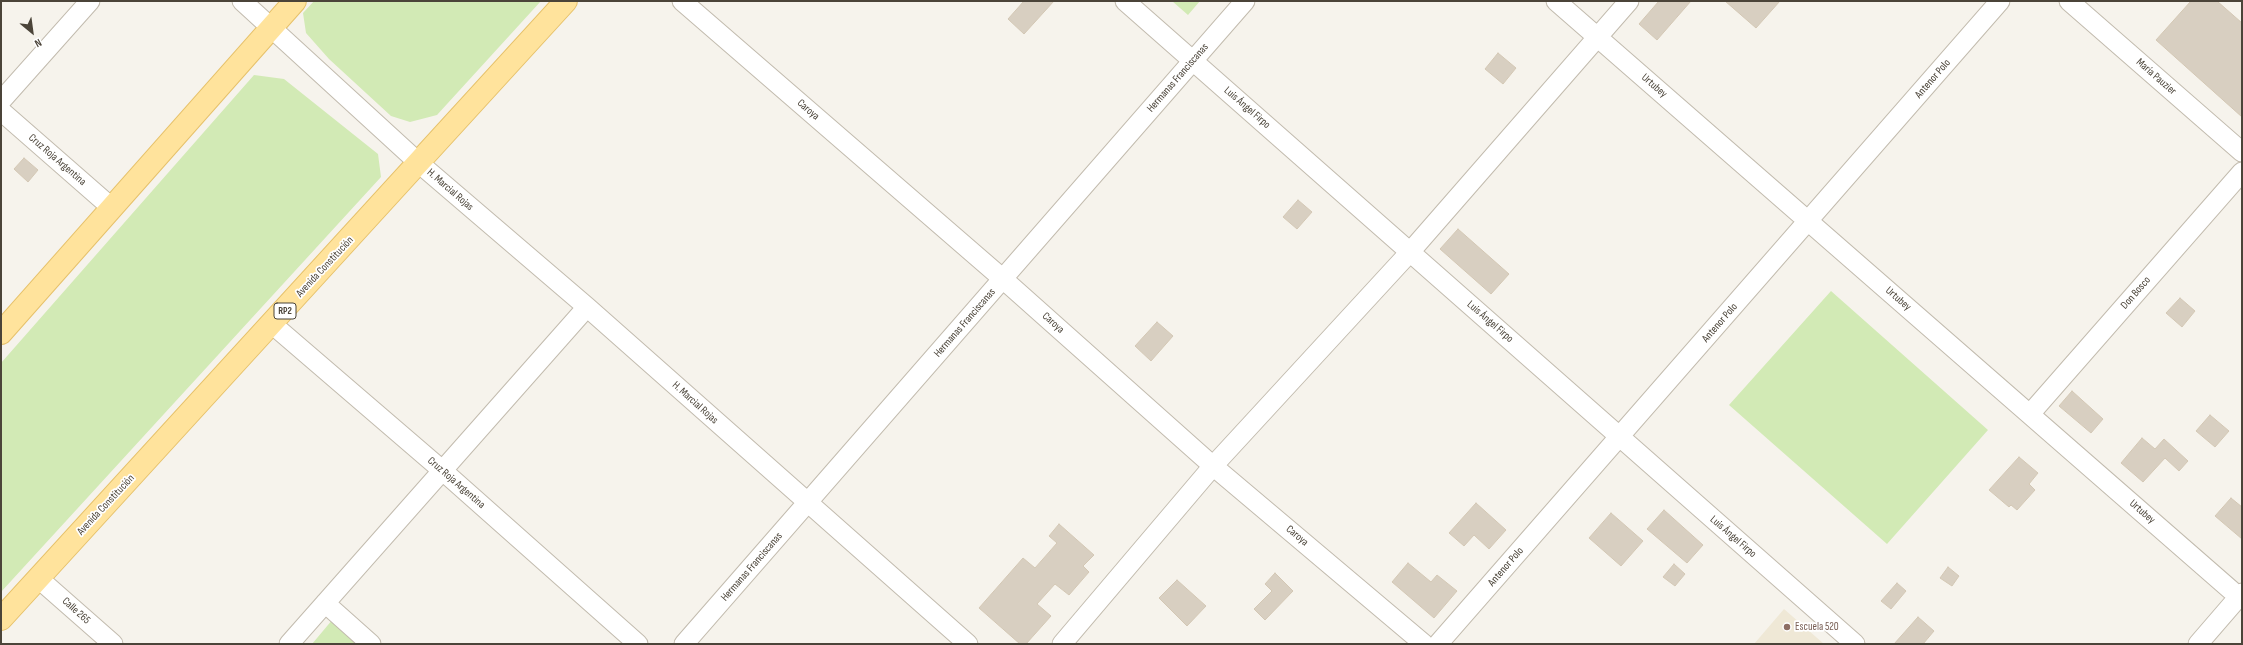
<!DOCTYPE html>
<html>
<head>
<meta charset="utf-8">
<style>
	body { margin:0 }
	#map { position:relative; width:2243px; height:645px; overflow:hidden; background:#f6f3ec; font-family:"Sofia Sans Condensed",sans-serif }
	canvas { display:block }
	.frame { position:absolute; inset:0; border:2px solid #4b4439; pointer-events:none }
	.north { position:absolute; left:12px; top:12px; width:40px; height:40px; -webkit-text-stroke:3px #fff; paint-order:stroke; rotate:151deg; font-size:11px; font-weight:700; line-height:16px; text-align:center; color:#4b4439 }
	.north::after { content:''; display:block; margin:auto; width:14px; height:18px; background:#4b4439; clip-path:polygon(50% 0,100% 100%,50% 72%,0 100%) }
</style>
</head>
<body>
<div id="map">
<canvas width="2243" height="645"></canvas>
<div class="frame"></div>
<div class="north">N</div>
</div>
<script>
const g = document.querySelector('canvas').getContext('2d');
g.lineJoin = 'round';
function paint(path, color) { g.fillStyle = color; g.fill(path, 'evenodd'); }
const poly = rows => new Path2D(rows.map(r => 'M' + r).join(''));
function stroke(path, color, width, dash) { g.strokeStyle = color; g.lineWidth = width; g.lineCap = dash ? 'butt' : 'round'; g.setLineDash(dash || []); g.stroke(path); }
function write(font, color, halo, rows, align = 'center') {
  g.font = font + ' "Sofia Sans Condensed",sans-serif'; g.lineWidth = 3.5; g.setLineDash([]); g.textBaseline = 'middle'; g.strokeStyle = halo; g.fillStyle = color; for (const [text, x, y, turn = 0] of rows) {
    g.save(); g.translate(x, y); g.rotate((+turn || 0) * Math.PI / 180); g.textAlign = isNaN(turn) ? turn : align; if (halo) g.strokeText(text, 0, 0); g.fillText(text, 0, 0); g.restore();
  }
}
paint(poly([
	[1784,609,1824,644,1754,644]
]), '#efe8d6');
paint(poly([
	[314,1,541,1,437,115,410,122,391,116,329,59,306,33,303,13],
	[1172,1,1200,1,1188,15],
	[254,75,284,79,378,154,381,177,1,592,1,363],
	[1831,291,1988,430,1887,544,1729,405],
	[333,619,362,644,312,644]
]), '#d2eab5');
const building = poly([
	[1024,1,1054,1,1024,34,1008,19,1024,1],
	[1659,1,1691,1,1657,40,1639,24,1659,1],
	[1725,1,1780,1,1756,28,1725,1],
	[2191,1,2217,1,2242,23,2242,117,2156,40,2191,1],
	[1498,53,1516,68,1503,84,1485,69,1498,53],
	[24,158,38,170,28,182,14,169,24,158],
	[1298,200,1312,212,1297,229,1283,217,1298,200],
	[1458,229,1509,274,1491,294,1440,249,1458,229],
	[2180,298,2195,311,2182,327,2166,313,2180,298],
	[1157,322,1173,336,1151,361,1135,346,1157,322],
	[2072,391,2103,419,2091,433,2059,406,2072,391],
	[2210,415,2229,431,2215,447,2196,431,2210,415],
	[2142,438,2155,449,2164,439,2188,461,2179,471,2165,458,2143,482,2121,463,2142,438],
	[2019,457,2038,473,2029,484,2035,490,2017,510,2011,505,2009,507,1989,490,2019,457],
	[2231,498,2242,507,2242,539,2215,516,2231,498],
	[1476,503,1506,530,1489,549,1474,535,1464,546,1449,533,1476,503],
	[1664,510,1703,545,1687,563,1647,529,1664,510],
	[1611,513,1643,541,1621,566,1589,538,1611,513],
	[1059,524,1094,555,1083,566,1089,572,1069,595,1055,584,1037,604,1051,616,1026,644,1020,644,979,608,1023,558,1035,568,1057,543,1049,536,1059,524],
	[1408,563,1431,582,1437,575,1457,591,1434,618,1392,582,1408,563],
	[1674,564,1685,574,1675,586,1663,577,1674,564],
	[1948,567,1959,576,1952,586,1940,578,1948,567],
	[1275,573,1293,591,1265,620,1254,609,1272,591,1265,584,1275,573],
	[1177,580,1206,606,1187,626,1159,598,1177,580],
	[1897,583,1906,591,1891,609,1881,601,1897,583],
	[1918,617,1934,631,1923,644,1894,644,1918,617]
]);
paint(building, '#d8cfc1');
stroke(building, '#d3c7b4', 1);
const minor = poly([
	[242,1,420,164,587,307,968,644],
	[682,1,1003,279,1213,466,1424,644],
	[1125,1,1855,644],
	[1556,1,2239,597],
	[2069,1,2242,152],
	[1,101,90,1],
	[1,111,112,208],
	[272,324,443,471,638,644],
	[2030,414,2242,172],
	[38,578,113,644],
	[325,603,371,644],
	[289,644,587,307],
	[684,644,1245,1],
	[1062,644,1213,466,1410,252,1629,1],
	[1438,644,2000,1],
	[2198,644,2242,593]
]);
const primary = poly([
	[1,333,295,1],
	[1,619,566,1]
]);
stroke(minor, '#c2bbae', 21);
stroke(primary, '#e6c16a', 24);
stroke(minor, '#fff', 19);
stroke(primary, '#ffe39c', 22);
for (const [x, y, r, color] of [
	[1787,627,4,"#8d6e63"]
]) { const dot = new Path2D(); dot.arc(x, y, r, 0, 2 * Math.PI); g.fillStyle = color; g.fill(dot); stroke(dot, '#fff', 1.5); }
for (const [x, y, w] of [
	[285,311,22]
]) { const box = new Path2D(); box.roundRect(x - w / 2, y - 8, w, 16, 3); g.fillStyle = '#fff'; g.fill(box); stroke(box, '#4b4439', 1); }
write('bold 10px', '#4b4439', null, [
	["RP2",285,311]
]);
write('11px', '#4b4439', '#fff', [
	["María Pauzier",2156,77,41],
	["Hermanas Franciscanas",1178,78,-49],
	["Antenor Polo",1933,79,-49],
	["Urtubey",1654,86,41],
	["Luis Ángel Firpo",1247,108,41],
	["Caroya",808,110,41],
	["Cruz Roja Argentina",57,160,41],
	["H. Marcial Rojas",450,190,41],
	["Avenida Constitución",325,267,-47],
	["Don Bosco",2136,293,-49],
	["Urtubey",1898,299,41],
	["Luis Ángel Firpo",1490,322,41],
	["Hermanas Franciscanas",965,323,-49],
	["Caroya",1053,323,42],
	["Antenor Polo",1720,323,-49],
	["H. Marcial Rojas",695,403,42],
	["Cruz Roja Argentina",456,483,41],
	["Avenida Constitución",106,505,-47],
	["Urtubey",2142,512,41],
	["Caroya",1297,536,40],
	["Luis Ángel Firpo",1733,537,41],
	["Hermanas Franciscanas",752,567,-49],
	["Antenor Polo",1506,567,-49],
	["Calle 265",76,611,42]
]);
write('11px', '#785e54', '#fff', [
	["Escuela 520",1795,627]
], 'left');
</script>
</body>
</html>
